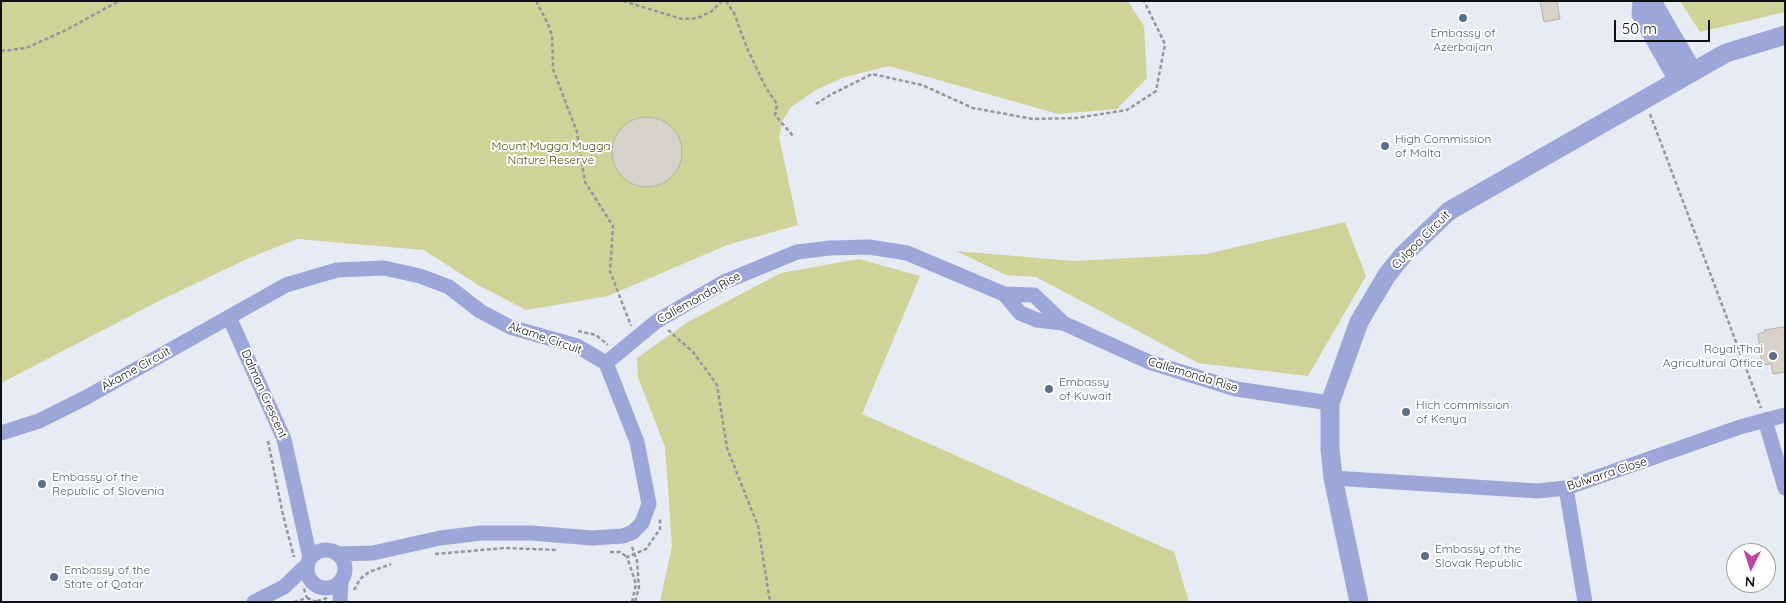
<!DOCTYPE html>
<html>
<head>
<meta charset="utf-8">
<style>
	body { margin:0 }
	#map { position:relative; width:1786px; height:603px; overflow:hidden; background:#e6ebf4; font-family:Quicksand,sans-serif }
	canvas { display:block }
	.frame { position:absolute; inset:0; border:2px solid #0f1114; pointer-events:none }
	.north { position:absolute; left:1726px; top:543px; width:50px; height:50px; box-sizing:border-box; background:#fff; border:1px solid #9fa0a1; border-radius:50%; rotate:184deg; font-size:14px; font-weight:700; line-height:20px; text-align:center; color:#0f1114 }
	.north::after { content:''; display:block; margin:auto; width:18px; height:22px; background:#b947a1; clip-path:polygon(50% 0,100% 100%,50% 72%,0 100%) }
	.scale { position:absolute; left:1614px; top:20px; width:96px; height:22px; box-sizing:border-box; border:2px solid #0f1114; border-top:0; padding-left:6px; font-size:15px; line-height:18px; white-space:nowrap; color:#0f1114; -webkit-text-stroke:4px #fff; paint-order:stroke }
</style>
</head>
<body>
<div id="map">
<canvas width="1786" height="603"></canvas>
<div class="frame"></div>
<div class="north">N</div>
<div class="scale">50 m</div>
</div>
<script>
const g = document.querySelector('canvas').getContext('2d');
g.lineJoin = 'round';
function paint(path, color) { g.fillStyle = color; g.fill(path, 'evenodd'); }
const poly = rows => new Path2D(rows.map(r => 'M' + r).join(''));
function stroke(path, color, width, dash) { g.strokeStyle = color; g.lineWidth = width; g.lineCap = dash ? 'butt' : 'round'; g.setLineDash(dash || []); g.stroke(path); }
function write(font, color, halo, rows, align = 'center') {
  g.font = font + ' Quicksand,sans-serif'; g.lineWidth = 4; g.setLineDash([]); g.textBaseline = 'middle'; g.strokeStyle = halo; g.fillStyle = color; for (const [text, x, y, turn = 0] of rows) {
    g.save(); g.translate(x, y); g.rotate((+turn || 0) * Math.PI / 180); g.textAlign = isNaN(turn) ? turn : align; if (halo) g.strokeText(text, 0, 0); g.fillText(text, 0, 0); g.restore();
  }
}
paint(poly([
	[1,1,1128,1,1144,26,1147,78,1117,109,1058,114,889,66,842,78,816,90,791,107,783,120,779,137,798,225,727,245,608,296,526,310,478,285,424,250,297,239,249,258,161,300,1,383],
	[1680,1,1785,1,1785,12,1700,32],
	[1345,222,1366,276,1308,376,1198,363,1036,277,1006,275,956,251,1073,261,1206,254],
	[859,259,920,276,862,414,1174,552,1189,602,660,602,672,546,665,447,638,377,637,358,688,322,781,273]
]), '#d0d398');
const building = poly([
	[1540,1,1557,1,1560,19,1544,22,1540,1],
	'612 152a35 35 0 1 1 70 0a35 35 0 1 1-70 0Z',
	[1783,327,1785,328,1785,372,1773,374,1771,364,1762,365,1758,334,1765,332,1764,330,1783,327]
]);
paint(building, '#d7d1c9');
stroke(building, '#b6b0a8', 1);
stroke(poly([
	[536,1,547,22,552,35,553,69,577,132,585,182,613,226,610,271,631,326],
	[623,1,682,19,698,18,712,11,722,1],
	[726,1,734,13,747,48,766,88,777,104,775,115,794,137],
	[1,51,26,48,66,30,119,1],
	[816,104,830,95,872,74,922,85,973,108,1033,119,1076,118,1127,110,1156,91,1165,44,1144,1],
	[1650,114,1761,408],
	[668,330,693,352,717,385,727,448,758,526,770,602],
	[578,331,596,335,608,345],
	[268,441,283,515,294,557],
	[632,547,637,561,639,588,635,602],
	[610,552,620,552,627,557],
	[435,554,505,548,557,550],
	[354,590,360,579,369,572,391,564],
	[307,598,317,602],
	[317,601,327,598],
	[294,602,307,598,303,586],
	[632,602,636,584,627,557,646,549,660,529,660,517]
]), '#94989e', 2.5, [4, 2.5]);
stroke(poly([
	[1004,294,1020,313,1037,320,1063,323,1149,362,1236,389,1330,403],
	[229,317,284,439,310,558],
	[606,363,657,321,724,282,797,252,830,248,869,247,907,253,1004,294,1034,295,1063,323],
	[1765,420,1785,488],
	[1,433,39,421,85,398,286,285,337,270,384,268,420,276,449,287,480,311,510,327,577,346,606,363,637,442,649,504,642,523,633,532,623,536,592,538,531,533,481,533,440,538,373,553,338,554],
	[1333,478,1538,491,1566,488,1740,427,1785,415],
	[1566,488,1585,602],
	'307 569a19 19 0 1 1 38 0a19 19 0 1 1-38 0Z',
	[254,602,284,587,308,564],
	[340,602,341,580]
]), '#9da6d9', 15);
stroke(poly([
	[1642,1,1641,14,1678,80],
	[1643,2,1654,5,1693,72],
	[1359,602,1333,478,1330,449,1330,403,1359,322,1387,275,1403,255,1449,211,1726,53,1785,35]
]), '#9da6d9', 19);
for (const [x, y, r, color] of [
	[1463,18,5,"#5c6f8a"],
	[1385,146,5,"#5c6f8a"],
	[1773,356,5,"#5c6f8a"],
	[1049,389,5,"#5c6f8a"],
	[1406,412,5,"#5c6f8a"],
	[42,484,5,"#5c6f8a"],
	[1425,556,5,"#5c6f8a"],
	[54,577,5,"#5c6f8a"]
]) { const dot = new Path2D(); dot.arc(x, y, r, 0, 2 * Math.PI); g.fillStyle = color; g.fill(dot); stroke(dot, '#fff', 2); }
write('12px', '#4e5e75', '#fff', [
	["Embassy of",1463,33,"center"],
	["Azerbaijan",1463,47,"center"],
	["High Commission",1395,139],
	["of Malta",1395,153],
	["Royal Thai",1763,349,"right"],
	["Agricultural Office",1763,363,"right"],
	["Embassy",1059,382],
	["of Kuwait",1059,396],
	["Hich commission",1416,405],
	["of Kenya",1416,419],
	["Embassy of the",52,477],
	["Republic of Slovenia",52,491],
	["Embassy of the",1435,549],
	["Slovak Republic",1435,563],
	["Embassy of the",64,570],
	["State of Qatar",64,584]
], 'left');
write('12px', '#4e4f0e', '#fff', [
	["Mount Mugga Mugga",551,146],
	["Nature Reserve",551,160]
]);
write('12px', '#0f1114', '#fff', [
	["Culgoa Circuit",1421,240,-45],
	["Callemonda Rise",699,298,-29],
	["Akame Circuit",545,338,19],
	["Akame Circuit",136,369,-29],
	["Callemonda Rise",1193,375,17],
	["Dalman Crescent",264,394,66],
	["Bulwarra Close",1607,474,-18]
]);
</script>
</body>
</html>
